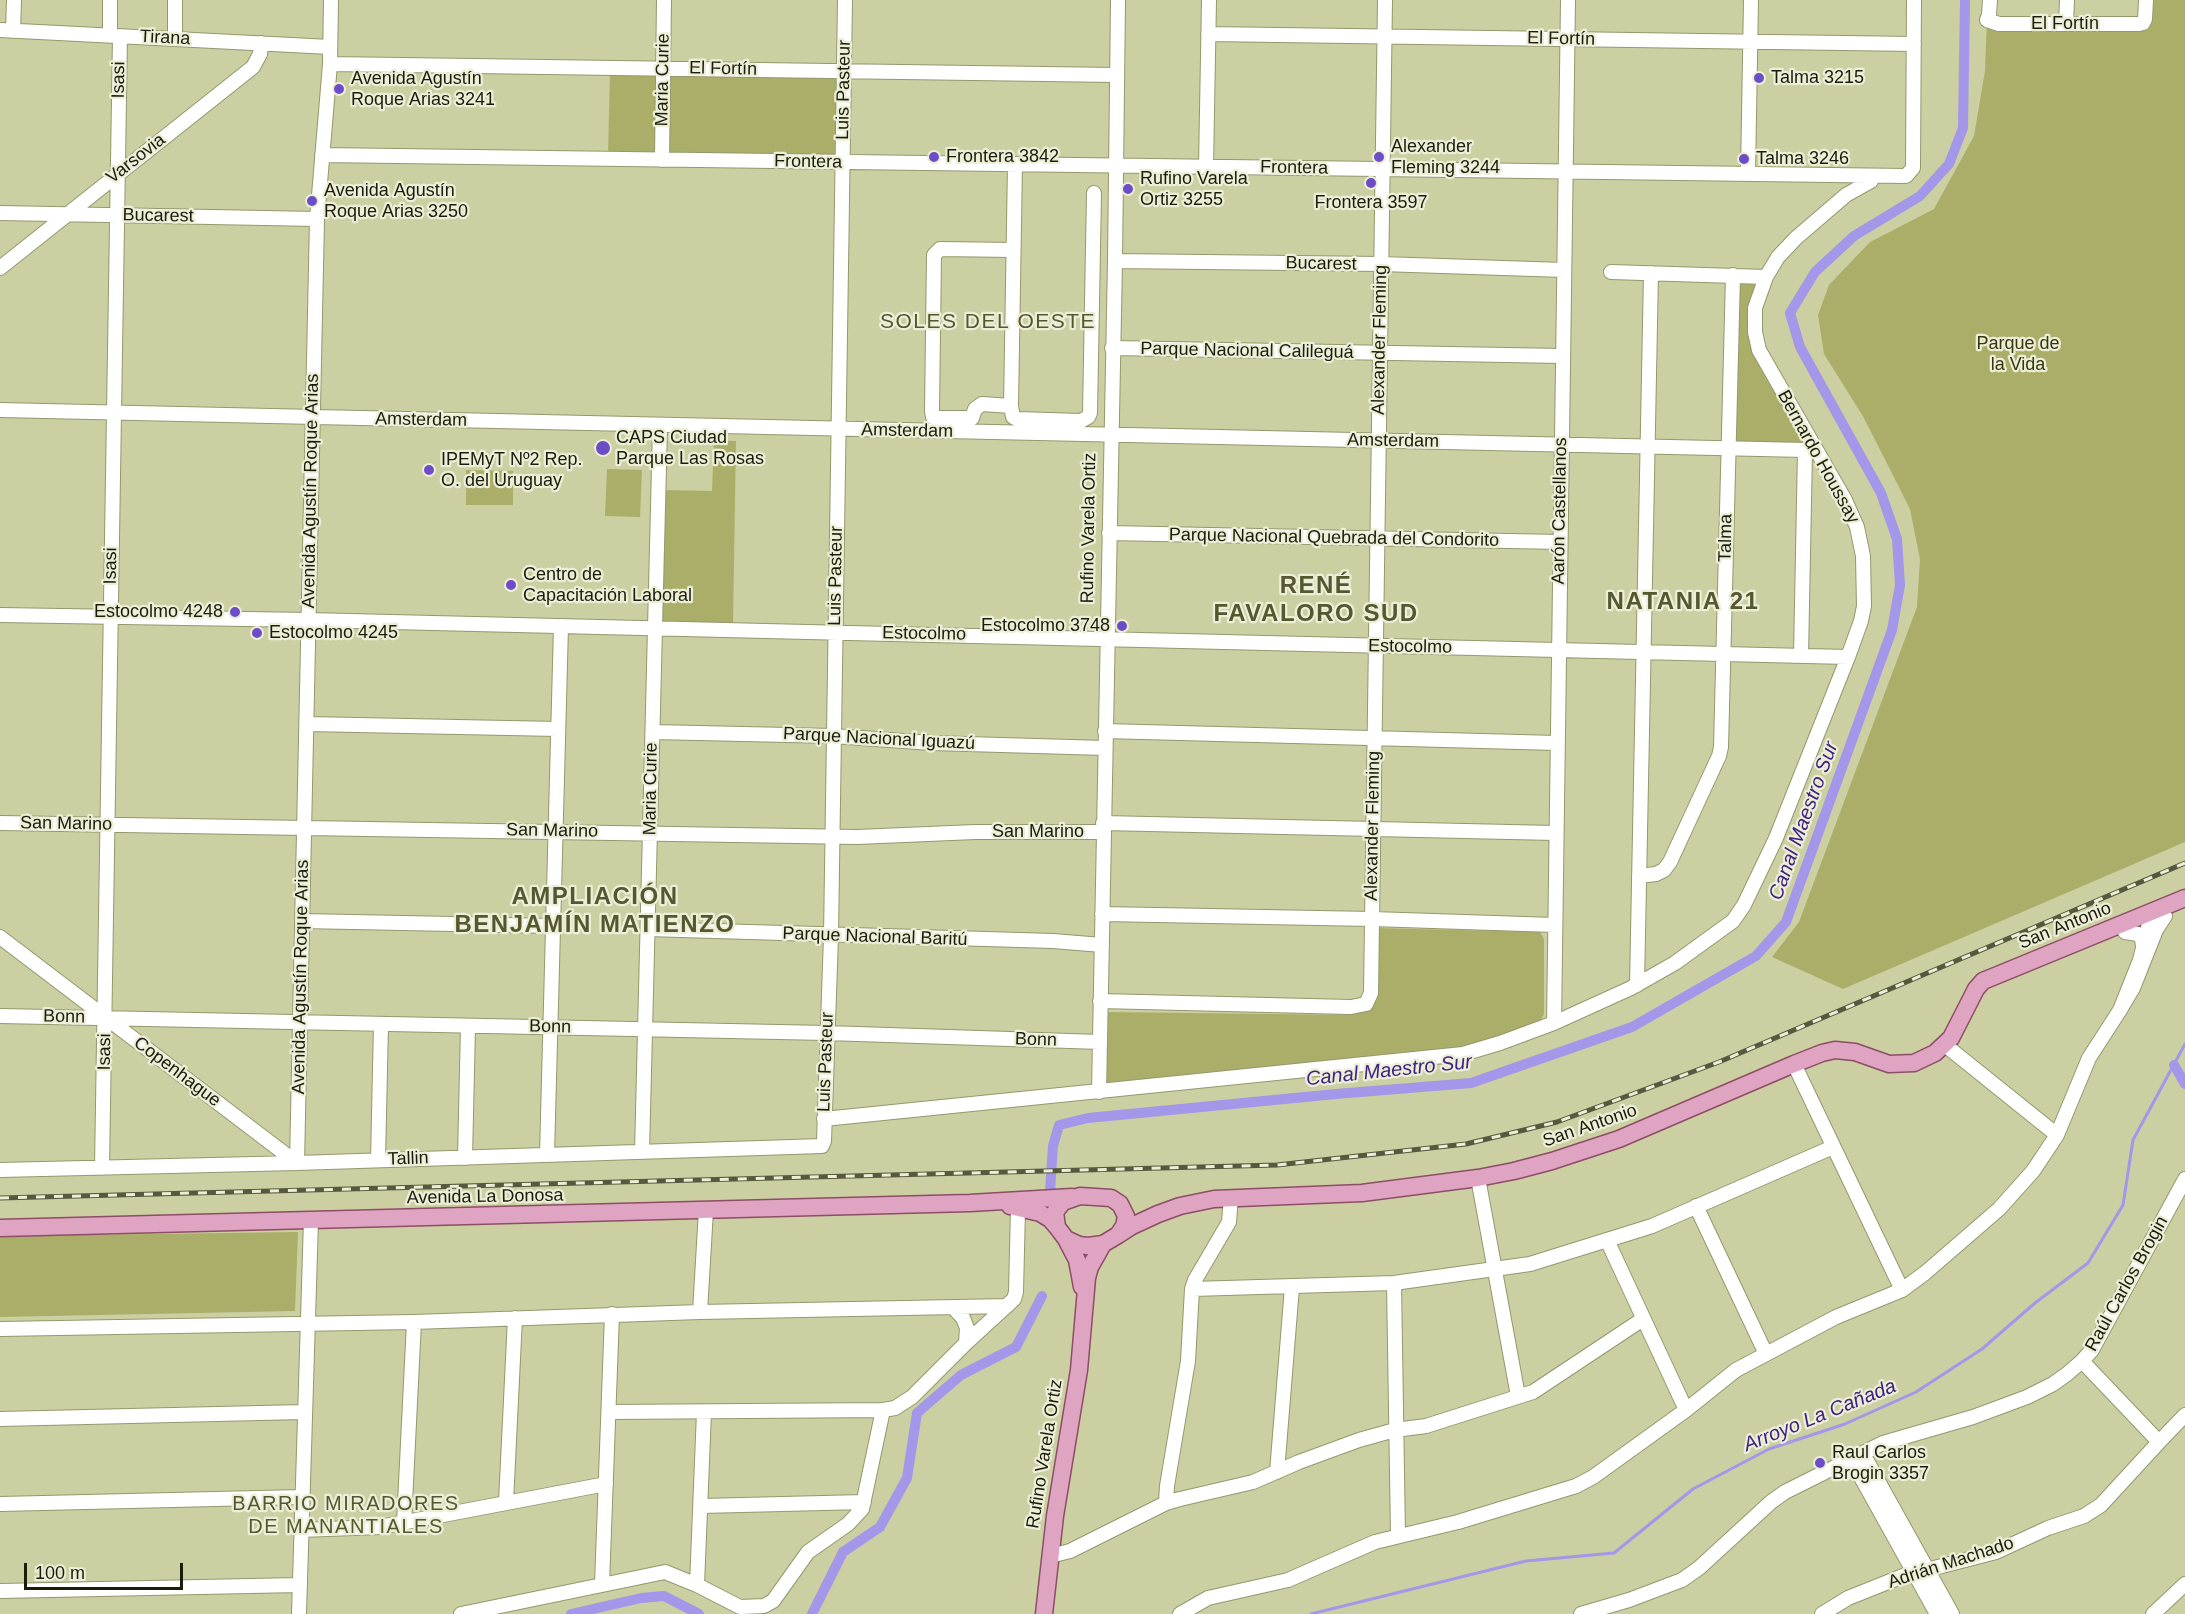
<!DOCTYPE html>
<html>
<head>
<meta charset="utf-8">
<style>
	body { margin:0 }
	#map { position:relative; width:2185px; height:1614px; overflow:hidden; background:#cccfa2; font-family:Arial,sans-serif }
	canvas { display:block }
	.scale { position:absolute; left:24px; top:1563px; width:159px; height:27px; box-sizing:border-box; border:3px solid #1c1c0b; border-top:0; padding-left:8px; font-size:18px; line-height:21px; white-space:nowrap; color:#1c1c0b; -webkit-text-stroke:4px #eceed7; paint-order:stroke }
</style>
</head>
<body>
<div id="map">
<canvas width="2185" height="1614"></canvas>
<div class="scale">100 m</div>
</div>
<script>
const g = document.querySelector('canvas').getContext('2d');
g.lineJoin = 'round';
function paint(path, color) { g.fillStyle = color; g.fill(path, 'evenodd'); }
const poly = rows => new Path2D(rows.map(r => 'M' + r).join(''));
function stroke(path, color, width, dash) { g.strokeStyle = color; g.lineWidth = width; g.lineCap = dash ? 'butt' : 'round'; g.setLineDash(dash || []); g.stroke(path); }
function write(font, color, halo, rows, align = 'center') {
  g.font = font + ' Arial,sans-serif'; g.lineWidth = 4.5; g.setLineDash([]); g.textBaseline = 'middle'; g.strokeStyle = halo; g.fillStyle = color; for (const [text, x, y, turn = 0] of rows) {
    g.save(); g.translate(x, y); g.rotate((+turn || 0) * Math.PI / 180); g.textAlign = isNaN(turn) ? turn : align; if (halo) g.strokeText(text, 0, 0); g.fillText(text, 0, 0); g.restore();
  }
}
paint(poly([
	[2146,0,2185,0,2185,842,1843,989,1772,957,1799,922,1917,607,1920,559,1910,509,1864,418,1824,354,1818,315,1829,285,1870,242,1934,209,1974,136,1985,71,1987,20,2139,24],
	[610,71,659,72,657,157,608,155],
	[670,76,836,77,836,156,669,155],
	[1735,281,1755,281,1753,296,1756,354,1801,437,1802,444,1736,445],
	[714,440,736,441,733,624,668,623,662,620,659,614,662,490,712,491],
	[607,469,642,470,640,517,605,516],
	[466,470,513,471,513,505,466,505],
	[1375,928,1540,932,1544,939,1544,1014,1538,1025,1462,1049,1112,1085,1105,1081,1106,1012,1349,1015,1364,1008],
	[298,1232,295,1311,0,1317,0,1236]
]), '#abae68');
stroke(poly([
	[1311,1614,1526,1561,1614,1553,1693,1489,1769,1449,1845,1424,1916,1392,1982,1349,2035,1303,2088,1263,2123,1205,2133,1140,2185,1044]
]), '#a496e9', 3);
stroke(poly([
	[2174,1065,2185,1084],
	[1050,1191,1053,1146,1059,1125,1088,1118,1336,1094,1471,1083,1632,1027,1756,956,1786,922,1892,630,1900,585,1897,539,1881,493,1800,347,1790,313,1815,272,1854,236,1920,196,1949,164,1963,128,1965,0],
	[571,1614,641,1598,664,1596,699,1614],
	[812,1614,843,1552,880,1527,907,1478,917,1413,961,1375,1016,1347,1042,1296]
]), '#a496e9', 10);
const minor = poly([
	[110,0,110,35],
	[175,0,175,39],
	[1990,0,1989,15,1987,20,1999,24,2139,24,2143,23,2145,19,2146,0],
	[2066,24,2067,0],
	[0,30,330,47],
	[13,31,14,0],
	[1208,34,1914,44],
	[330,64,1116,75],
	[322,155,1906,176,1913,168,1914,0],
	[662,160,664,0],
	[1206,167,1209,0],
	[1748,174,1751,0],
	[0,213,317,219],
	[1013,250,940,249,934,255,932,411,933,417,937,418,972,418,975,409,982,404,1011,406,1013,417,1017,419,1081,421,1088,417,1090,413,1094,193],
	[1115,261,1381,264,1564,270],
	[0,268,253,67,260,54,261,43],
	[1611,272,1766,277],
	[1112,348,1562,356],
	[1011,406,1015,164],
	[0,410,1805,450,1813,445],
	[1109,533,1560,542],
	[0,615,308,620,1848,657],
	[1801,656,1805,450],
	[307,724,558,729],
	[1105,731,1557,743],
	[653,732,833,736,932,743,1105,748],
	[0,823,857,837,975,832,1103,832],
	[1103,823,1555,833],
	[1639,876,1656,874,1664,870,1670,862,1719,756,1721,747,1733,275],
	[2159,909,2149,924,2140,960,2120,1010,2133,988,2156,930,2165,916],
	[1102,914,1372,919,1555,925],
	[302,921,553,926],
	[648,929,1053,941,1102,945],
	[2125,932,2138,934,2142,939,2143,946],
	[0,937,297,1163],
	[1637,985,1651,273],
	[1100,1001,1351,1007,1366,1004,1371,993,1385,0],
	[0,1016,827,1033,1100,1042],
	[1554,1023,1568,0],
	[1945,1045,2057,1135],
	[1794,1064,1902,1290],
	[1099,1092,1115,261,1118,0],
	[824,1119,1463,1054,1500,1043,1554,1023,1631,988,1675,963,1733,921,1744,905,1776,838,1848,657,1861,621,1864,606,1863,556,1857,527,1845,500,1759,350,1755,332,1755,308,1766,277,1778,257,1796,238,1846,195,1871,181,1873,176],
	[642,1152,660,426],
	[547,1155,561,626],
	[465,1158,468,1026],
	[378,1160,381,1024],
	[297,1163,317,219,330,64,331,0],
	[102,1168,120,36],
	[0,1170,297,1163,822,1146,824,1141,831,936,845,0],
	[1478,1178,1518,1396],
	[1696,1206,1766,1354],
	[1607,1240,1686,1410],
	[1394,1283,1398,1536],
	[1192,1289,1394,1283,1530,1264,1652,1226,1833,1147],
	[953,1307,963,1318,967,1328,966,1343],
	[700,1312,706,1210],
	[0,1329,414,1322,700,1312,1007,1306],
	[2082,1361,2159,1442,2185,1415],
	[610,1412,883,1410],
	[0,1419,304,1412],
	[1863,1454,1952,1614],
	[1852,1461,1937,1614],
	[1277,1472,1292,1287],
	[506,1502,515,1318],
	[1166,1503,1167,1486,1188,1361,1192,1289,1195,1280,1229,1222,1231,1198],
	[0,1504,302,1497],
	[701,1506,864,1502],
	[404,1523,414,1322],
	[301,1530,380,1527,606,1484],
	[1050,1556,1070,1551,1166,1503,1180,1499,1253,1482,1299,1462,1359,1440,1395,1430,1426,1426,1533,1392,1643,1319],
	[602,1584,612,1314],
	[697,1585,704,1412],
	[0,1591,300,1585],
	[299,1614,311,1220],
	[461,1614,665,1572,697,1585,740,1607,764,1606,773,1601,808,1552,848,1524,862,1509,883,1410,895,1408,912,1397,966,1343,1014,1299,1016,1292,1018,1208],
	[1180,1614,1208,1598,1288,1580,1375,1542,1458,1522,1576,1486,1593,1477,1686,1410,1736,1370,1836,1317,1902,1290,1925,1273,1999,1209,2033,1171,2057,1135,2089,1058,2120,1010],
	[1581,1614,1629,1600,1682,1580,1699,1568,1771,1502,1785,1492,1883,1443,1973,1417,2027,1397,2053,1384,2067,1374,2082,1361,2092,1350,2185,1179],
	[1822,1614,1848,1598,1903,1576,1996,1552,2048,1528,2084,1516,2101,1505,2159,1442],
	[2153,1614,2185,1584]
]);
const major = poly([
	[1080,1196,1111,1198,1120,1204,1126,1216,1124,1226,1118,1235,1103,1244,1088,1246,1079,1245,1066,1239,1057,1227,1055,1212,1063,1202,1080,1196],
	[1010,1206,1040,1213,1050,1219,1057,1227],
	[0,1228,970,1203,1072,1197],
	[1118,1235,1132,1226,1158,1214,1180,1206,1214,1199,1362,1193,1478,1178,1514,1171,1552,1161,1619,1139,1794,1064,1822,1053,1835,1050,1855,1052,1889,1064,1914,1063,1935,1053,1951,1038,1976,989,1983,981,2185,898],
	[1066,1239,1077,1260,1082,1287],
	[1044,1614,1055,1516,1079,1370,1087,1278,1090,1267,1103,1244]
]);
stroke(minor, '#95986d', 16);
stroke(major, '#8c4d66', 19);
stroke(minor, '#fff', 14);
stroke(major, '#dfa4c1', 16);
const rail = poly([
	[0,1198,1277,1165,1466,1144,1557,1122,1719,1062,2185,863]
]);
stroke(rail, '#57583d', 5);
stroke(rail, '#eceed7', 3, [9]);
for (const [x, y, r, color] of [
	[1759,78,6,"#6d4dc7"],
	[339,89,6,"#6d4dc7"],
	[934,157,6,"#6d4dc7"],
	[1379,157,6,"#6d4dc7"],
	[1744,159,6,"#6d4dc7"],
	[1371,183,6,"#6d4dc7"],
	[1128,189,6,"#6d4dc7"],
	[312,201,6,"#6d4dc7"],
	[603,448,8,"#6d4dc7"],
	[429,470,6,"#6d4dc7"],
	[511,585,6,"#6d4dc7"],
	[235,612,6,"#6d4dc7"],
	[1122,626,6,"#6d4dc7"],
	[257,633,6,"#6d4dc7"],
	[1820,1463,6,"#6d4dc7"]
]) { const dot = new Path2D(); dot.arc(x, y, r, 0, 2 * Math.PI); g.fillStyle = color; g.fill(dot); stroke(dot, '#eceed7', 2); }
write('18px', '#1c1c0b', '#eceed7', [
	["El Fortín",2065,24],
	["Tirana",165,38,3],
	["El Fortín",1561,39,1],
	["El Fortín",723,69,1],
	["Isasi",119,80,-89],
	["Maria Curie",663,80,-89],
	["Luis Pasteur",844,90,-89],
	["Varsovia",136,159,-38],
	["Frontera",808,162,1],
	["Frontera",1294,168,1],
	["Bucarest",158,216,1],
	["Bucarest",1321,264,1],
	["Alexander Fleming",1380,340,-89],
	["Parque Nacional Calileguá",1247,351,1],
	["Amsterdam",421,420,1],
	["Amsterdam",907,431,1],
	["Amsterdam",1393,441,1],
	["Bernardo Houssay",1818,457,61],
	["Avenida Agustín Roque Arias",311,491,-89],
	["Aarón Castellanos",1560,511,-89],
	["Rufino Varela Ortiz",1089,528,-89],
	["Parque Nacional Quebrada del Condorito",1334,538,1],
	["Talma",1726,538,-89],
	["Isasi",111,566,-89],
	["Luis Pasteur",836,576,-89],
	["Estocolmo",924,634,1],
	["Estocolmo",1410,647,1],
	["Parque Nacional Iguazú",879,739,3],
	["Maria Curie",651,789,-89],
	["San Marino",66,824,1],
	["Alexander Fleming",1373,826,-89],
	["San Marino",552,831,1],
	["San Marino",1038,832],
	["San Antonio",2065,926,-22],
	["Parque Nacional Baritú",875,937,2],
	["Avenida Agustín Roque Arias",301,977,-89],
	["Bonn",64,1017,1],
	["Bonn",550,1027,1],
	["Bonn",1036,1040,2],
	["Isasi",105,1052,-89],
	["Luis Pasteur",826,1062,-88],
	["Copenhague",177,1072,37],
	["San Antonio",1590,1126,-19],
	["Tallin",408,1159,-2],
	["Avenida La Donosa",485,1197,-1],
	["Raúl Carlos Brogin",2127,1284,-61],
	["Rufino Varela Ortiz",1045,1454,-81],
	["Adrián Machado",1951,1563,-18]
]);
write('18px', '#1c1c0b', '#eceed7', [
	["Talma 3215",1771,78],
	["Avenida Agustín",351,79],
	["Roque Arias 3241",351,100],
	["Alexander",1391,147],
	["Fleming 3244",1391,168],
	["Frontera 3842",946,157],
	["Talma 3246",1756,159],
	["Rufino Varela",1140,179],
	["Ortiz 3255",1140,200],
	["Avenida Agustín",324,191],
	["Roque Arias 3250",324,212],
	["Frontera 3597",1371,203,"center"],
	["CAPS Ciudad",616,438],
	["Parque Las Rosas",616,459],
	["IPEMyT Nº2 Rep.",441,460],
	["O. del Uruguay",441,481],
	["Centro de",523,575],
	["Capacitación Laboral",523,596],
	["Estocolmo 4248",223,612,"right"],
	["Estocolmo 3748",1110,626,"right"],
	["Estocolmo 4245",269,633],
	["Raul Carlos",1832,1453],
	["Brogin 3357",1832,1474]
], 'left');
write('18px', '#36370e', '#eceed7', [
	["Parque de",2018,344],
	["la Vida",2018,365]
]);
write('italic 20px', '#3f2281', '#eceed7', [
	["Canal Maestro Sur",1804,821,-70],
	["Canal Maestro Sur",1389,1071,-6],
	["Arroyo La Cañada",1820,1416,-22]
]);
g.letterSpacing = '1.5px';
write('20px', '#56572f', '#eceed7', [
	["BARRIO MIRADORES",346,1504],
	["DE MANANTIALES",346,1527]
]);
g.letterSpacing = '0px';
g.letterSpacing = '1.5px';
write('21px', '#56572f', '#eceed7', [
	["SOLES DEL OESTE",988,322]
]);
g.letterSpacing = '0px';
g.letterSpacing = '1.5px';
write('bold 24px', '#56572f', '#eceed7', [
	["RENÉ",1316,586],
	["FAVALORO SUD",1316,614],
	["NATANIA 21",1683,602],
	["AMPLIACIÓN",595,897],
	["BENJAMÍN MATIENZO",595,925]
]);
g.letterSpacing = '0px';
</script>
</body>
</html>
